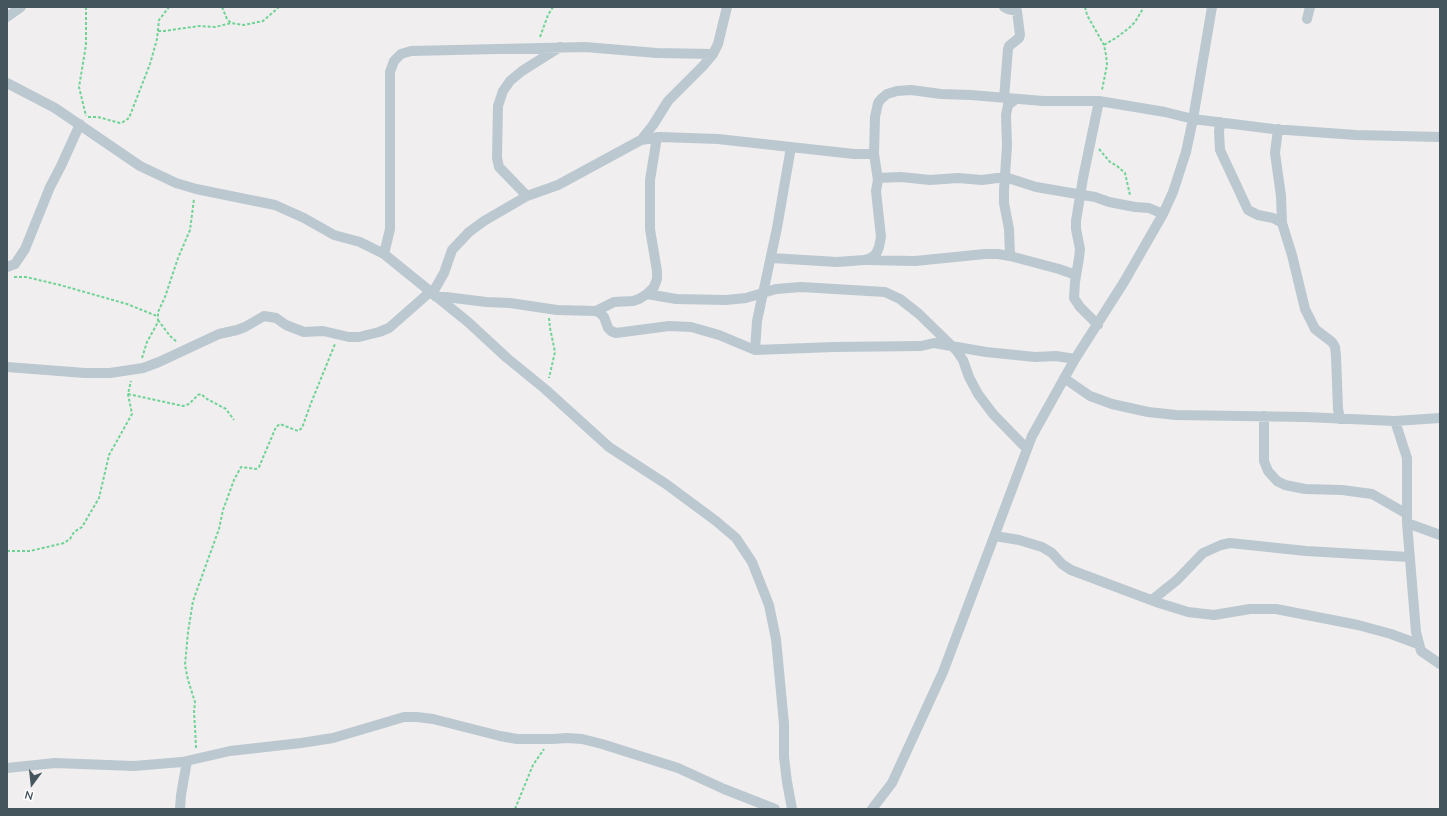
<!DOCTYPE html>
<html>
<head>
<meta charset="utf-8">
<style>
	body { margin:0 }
	#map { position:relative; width:1447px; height:816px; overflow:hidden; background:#f1eeef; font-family:Mulish,sans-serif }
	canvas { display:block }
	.frame { position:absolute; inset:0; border:8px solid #45555d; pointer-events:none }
	.north { position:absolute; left:12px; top:764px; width:40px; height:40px; -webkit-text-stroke:3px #fff; paint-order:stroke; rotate:195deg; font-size:11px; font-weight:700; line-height:16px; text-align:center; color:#45555d }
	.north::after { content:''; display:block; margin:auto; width:14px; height:18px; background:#45555d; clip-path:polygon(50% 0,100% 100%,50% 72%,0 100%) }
</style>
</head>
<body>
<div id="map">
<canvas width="1447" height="816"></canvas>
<div class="frame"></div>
<div class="north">N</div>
</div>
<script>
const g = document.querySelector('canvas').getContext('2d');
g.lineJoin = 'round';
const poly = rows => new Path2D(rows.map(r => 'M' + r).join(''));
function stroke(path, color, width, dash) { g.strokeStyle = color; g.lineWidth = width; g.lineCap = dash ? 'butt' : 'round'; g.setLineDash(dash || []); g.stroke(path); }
stroke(poly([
	[86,7,86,45,79,87,86,116],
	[222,7,227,19,231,23,244,25,263,21,279,7],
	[1085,7,1087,15,1104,45,1106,55,1107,65,1102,90],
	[158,31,164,31,199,26,215,27,231,23],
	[540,37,548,15,553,7],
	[1104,45,1116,38,1129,28,1135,22,1144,7],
	[88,117,98,117,120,123,123,122,129,118,150,64,157,39,159,20,169,7],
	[1099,149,1110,162,1117,166,1125,173,1130,195],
	[14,277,26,277,60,285,127,304,157,316],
	[549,318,550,328,555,352,549,378],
	[158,320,170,336,177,342],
	[142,358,147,342,158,322,158,312,165,297,178,258,190,230,194,199],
	[128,394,183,406,189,404,198,395,201,394,207,399,226,409,234,420],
	[7,551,30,551,64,543,70,539,74,532,82,527,99,498,109,455,132,414,128,394,131,381],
	[196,748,195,727,194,712,195,702,188,680,185,665,188,632,193,601,219,529,223,510,234,480,241,467,256,469,259,467,276,427,280,424,298,431,302,428,311,403,335,344],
	[515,809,533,765,544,749]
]), '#6fd395', 2, [3, 2]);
stroke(poly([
	[1004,7,1008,9,1017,11,1020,35,1019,38,1009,46,1008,49,1004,98],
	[7,17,21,7],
	[1307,19,1310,7],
	[7,83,55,108,140,166,176,183,196,189,275,205,304,218,334,235,360,242,384,254,468,322,507,358,545,389,609,447,666,484,716,521,736,538,752,562,769,605,776,639,784,724,784,757,787,782,792,809],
	[1220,122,1219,132,1220,150,1248,210,1258,215,1273,218,1282,223,1292,255,1305,309,1315,329,1332,342,1335,347,1336,356,1338,409,1340,419],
	[1278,129,1275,153,1281,196,1282,223],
	[641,140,653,125,668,101,703,66,713,54,718,44,727,7],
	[878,178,901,177,930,180,958,178,982,180,1005,177,1036,187,1095,197,1109,202,1135,207,1149,208,1163,214],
	[527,196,499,167,497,158,498,106,503,91,510,81,522,71,560,47],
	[384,254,390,229,390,72,394,61,401,54,411,51,585,47,657,53,713,54],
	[1010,256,1009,229,1004,203,1004,190,1007,146,1006,115,1008,105,1016,99],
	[772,258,837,262,864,260,871,258,876,254,879,247,881,237,876,191,878,180,874,154,875,117,878,103,881,99,887,94,897,91,911,90,941,94,971,95,1043,101,1099,101,1165,112,1193,119,1273,129,1356,135,1440,137],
	[866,260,915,261,985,254,998,254,1010,256,1059,269,1076,275],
	[7,267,15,264,25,249,50,187,61,166,80,124],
	[432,294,444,273,452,250,469,232,484,221,527,196,558,185,641,140,660,137,718,139,854,154,874,154],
	[647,294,676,299,726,300,746,298,776,289,801,287,885,292,900,299,919,314,956,350,963,360,969,377,978,394,993,414,1027,449],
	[436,297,446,297,486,302,510,303,557,310,596,311,600,313,604,317,608,328,611,331,616,333,669,326,691,327,719,335,755,350,834,347,921,346,934,343,986,352,1035,357,1056,356,1075,359],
	[596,311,614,302,633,301,639,299,647,294,654,287,657,279,657,271,650,229,650,180,657,137],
	[1098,325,1080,307,1074,298,1075,282,1079,258,1080,249,1076,229,1076,221,1083,178,1099,101],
	[755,350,757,321,777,228,791,147],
	[7,367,85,373,110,373,143,368,159,362,219,334,237,330,245,327,264,316,276,318,286,325,304,332,323,331,349,337,359,337,379,332,389,328,430,292],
	[1064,378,1090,396,1112,404,1148,412,1176,415,1305,417,1395,421,1440,418],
	[1264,416,1264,461,1268,471,1277,481,1285,485,1305,489,1342,490,1372,494,1407,514],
	[1395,421,1407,458,1407,523,1416,632,1421,651,1440,664],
	[1407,523,1440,535],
	[995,536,1019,540,1042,547,1052,553,1062,564,1071,570,1159,603,1188,612,1214,615,1250,609,1276,609,1358,625,1391,634,1418,644],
	[1152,600,1177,580,1203,553,1221,545,1230,543,1306,551,1409,557],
	[7,768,55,763,134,766,182,762,230,751,301,743,333,738,404,717,417,717,433,719,500,736,517,739,553,739,567,738,582,739,602,744,678,768,724,789,775,809],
	[180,809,181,795,187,761],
	[872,809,892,783,943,672,1032,436,1075,359,1124,282,1163,214,1173,192,1186,152,1193,119,1212,7]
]), '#bbc8cf', 10);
</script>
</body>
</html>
